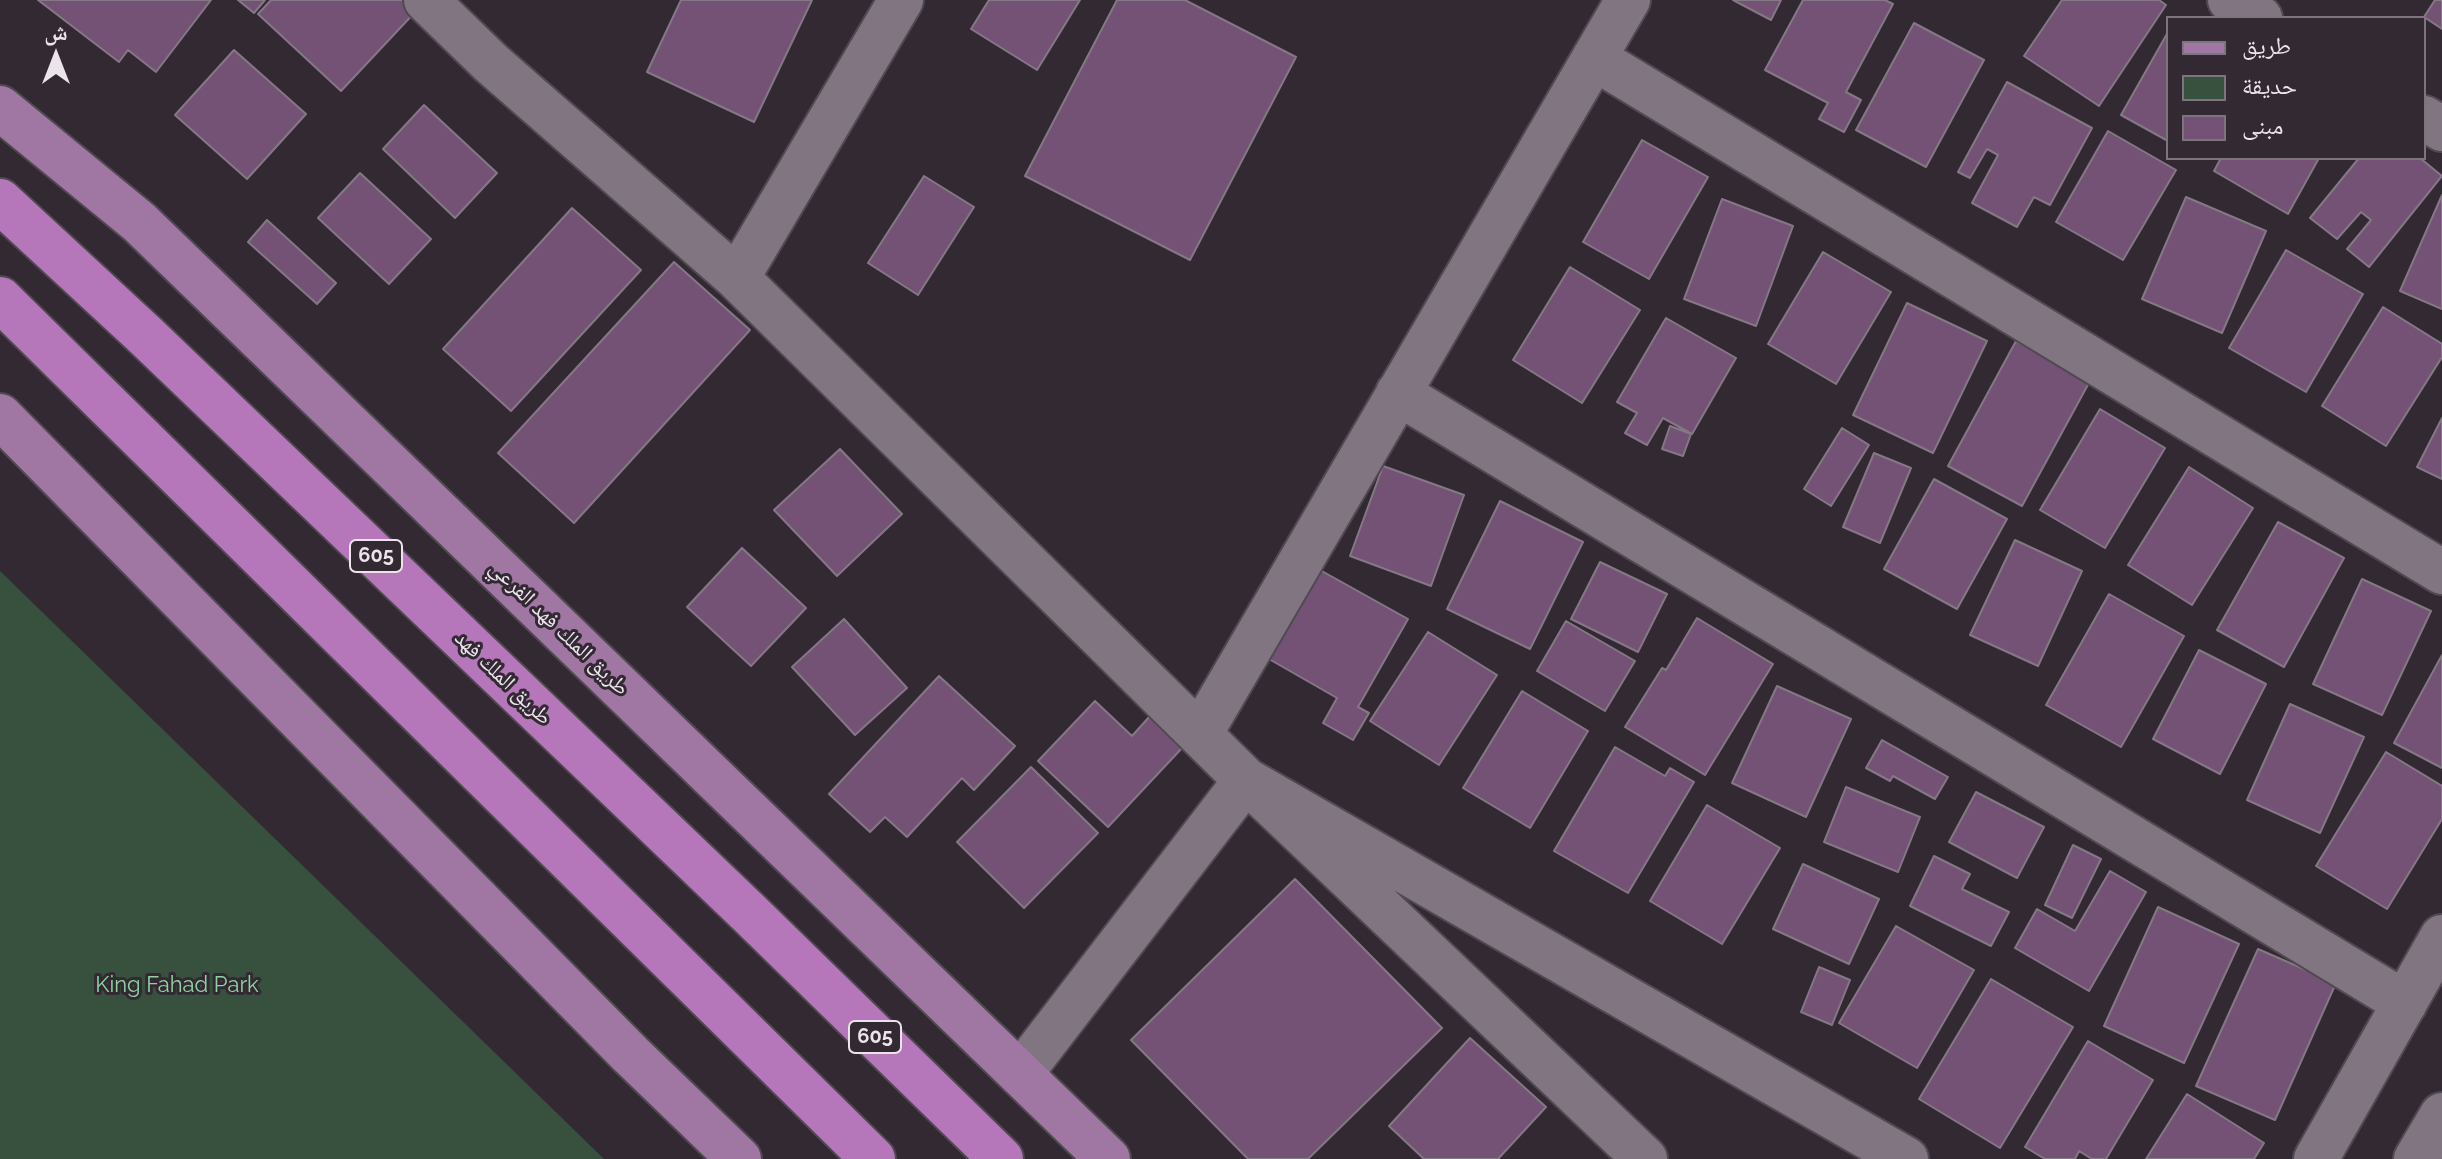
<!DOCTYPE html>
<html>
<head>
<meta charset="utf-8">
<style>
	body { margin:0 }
	#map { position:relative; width:2442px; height:1159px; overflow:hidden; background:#332933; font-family:Raleway,"Noto Naskh Arabic",sans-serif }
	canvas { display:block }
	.legend { position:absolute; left:2166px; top:16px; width:260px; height:144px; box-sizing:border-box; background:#332933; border:2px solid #7d747d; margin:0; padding:10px 14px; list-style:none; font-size:24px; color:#ebe4eb }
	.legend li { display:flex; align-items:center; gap:16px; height:40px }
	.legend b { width:40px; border:2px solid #7d747d }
	.north { position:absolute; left:16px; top:16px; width:80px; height:80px; -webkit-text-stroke:6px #332933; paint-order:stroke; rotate:0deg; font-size:22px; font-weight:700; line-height:32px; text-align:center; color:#ebe4eb }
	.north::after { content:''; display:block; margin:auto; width:28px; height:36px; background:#ebe4eb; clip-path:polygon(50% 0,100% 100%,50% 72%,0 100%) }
</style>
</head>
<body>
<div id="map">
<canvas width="2442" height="1159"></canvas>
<ul class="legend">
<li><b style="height:10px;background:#a076a3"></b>طريق</li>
<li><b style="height:22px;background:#38513f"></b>حديقة</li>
<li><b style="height:22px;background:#745276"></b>مبنى</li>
</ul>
<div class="north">ش</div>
</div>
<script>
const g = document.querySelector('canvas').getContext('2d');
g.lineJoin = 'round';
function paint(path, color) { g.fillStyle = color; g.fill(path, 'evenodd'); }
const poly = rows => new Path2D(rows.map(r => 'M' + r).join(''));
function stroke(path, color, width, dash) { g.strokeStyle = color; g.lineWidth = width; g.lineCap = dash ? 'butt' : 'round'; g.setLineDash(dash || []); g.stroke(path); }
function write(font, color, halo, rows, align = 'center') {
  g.font = font + ' Raleway,"Noto Naskh Arabic",sans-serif'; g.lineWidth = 6; g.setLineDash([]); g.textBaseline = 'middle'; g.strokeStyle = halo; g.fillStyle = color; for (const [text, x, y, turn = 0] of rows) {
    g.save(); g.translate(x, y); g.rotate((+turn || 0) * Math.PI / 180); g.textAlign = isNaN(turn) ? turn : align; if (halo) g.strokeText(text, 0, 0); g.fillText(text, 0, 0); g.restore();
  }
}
paint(poly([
	[0,571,604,1159,0,1159]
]), '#38513f');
const building = poly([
	[38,0,211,0,156,72,128,50,119,62,38,0],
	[238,0,265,0,254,13,238,0],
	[271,0,406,0,417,10,341,91,258,14,271,0],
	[681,0,812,0,754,122,647,72,681,0],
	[989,0,1080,0,1037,70,971,29,989,0],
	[1117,0,1185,0,1296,57,1190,260,1025,176,1117,0],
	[1733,0,1781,0,1771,20,1733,0],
	[1803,0,1885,0,1893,4,1846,92,1861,100,1844,132,1819,119,1828,103,1765,70,1803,0],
	[2062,0,2159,0,2166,5,2099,106,2024,56,2062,0],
	[2435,0,2442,0,2442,29,2424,17,2435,0],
	[1914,23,1984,60,1926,167,1856,130,1914,23],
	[2168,32,2168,141,2121,115,2168,32],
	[234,50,306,114,247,179,175,115,234,50],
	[2007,82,2092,128,2050,205,2034,197,2017,227,1972,203,1998,155,1987,149,1970,178,1958,172,2007,82],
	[424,105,497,173,455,218,383,149,424,105],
	[2108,131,2176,170,2123,260,2056,222,2108,131],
	[1642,140,1708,177,1649,279,1583,242,1642,140],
	[2221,158,2319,158,2288,214,2214,171,2221,158],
	[2359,158,2420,158,2442,176,2369,267,2347,249,2371,220,2361,212,2337,239,2310,218,2359,158],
	[360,173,431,239,389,284,318,218,360,173],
	[924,176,974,207,918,295,868,263,924,176],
	[2442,195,2442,309,2400,291,2442,195],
	[2186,197,2266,231,2222,333,2142,299,2186,197],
	[1722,199,1793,226,1756,326,1684,299,1722,199],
	[572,208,641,270,511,411,443,349,572,208],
	[267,220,336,283,317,304,248,242,267,220],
	[2286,250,2363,294,2306,392,2229,348,2286,250],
	[1823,252,1891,292,1836,384,1768,344,1823,252],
	[674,262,750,330,574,523,498,453,674,262],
	[1570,267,1640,310,1582,403,1513,360,1570,267],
	[1907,303,1987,341,1933,453,1853,415,1907,303],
	[2383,307,2442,344,2442,357,2386,446,2322,406,2383,307],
	[1666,318,1736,358,1692,434,1663,418,1647,445,1625,433,1637,413,1617,402,1666,318],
	[2016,341,2090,381,2022,506,1948,466,2016,341],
	[2100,409,2165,448,2105,548,2040,510,2100,409],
	[2442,418,2442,479,2417,467,2442,418],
	[1670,426,1691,434,1683,456,1662,449,1670,426],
	[1842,428,1869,445,1831,506,1804,489,1842,428],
	[840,449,902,514,837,576,774,510,840,449],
	[1874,453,1911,468,1880,543,1843,527,1874,453],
	[1383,466,1464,495,1431,586,1350,556,1383,466],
	[2189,467,2253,508,2192,605,2128,565,2189,467],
	[1934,479,2007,519,1957,609,1884,569,1934,479],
	[1500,501,1583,542,1530,649,1447,609,1500,501],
	[2278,522,2344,558,2284,667,2217,630,2278,522],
	[2015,540,2082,571,2038,666,1970,635,2015,540],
	[742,548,806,608,751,666,687,607,742,548],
	[1600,562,1667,594,1638,652,1571,619,1600,562],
	[1320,570,1408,619,1358,707,1369,713,1353,740,1323,723,1337,698,1269,659,1320,570],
	[2362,579,2431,611,2382,715,2313,684,2362,579],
	[2109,594,2184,636,2121,747,2046,705,2109,594],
	[1697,618,1773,664,1705,775,1625,727,1662,668,1666,670,1697,618],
	[844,619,907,688,855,735,792,667,844,619],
	[1566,621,1635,661,1605,711,1537,671,1566,621],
	[1428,632,1497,675,1439,765,1370,721,1428,632],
	[2199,650,2266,684,2220,774,2153,739,2199,650],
	[2442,655,2442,768,2394,743,2442,655],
	[939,676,1015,746,974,790,962,778,907,837,885,817,870,832,829,794,939,676],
	[1777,686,1851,719,1806,817,1732,783,1777,686],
	[1522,691,1588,731,1530,828,1463,788,1522,691],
	[1095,701,1132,736,1150,716,1183,747,1108,827,1038,761,1095,701],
	[2290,704,2364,737,2320,833,2247,800,2290,704],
	[1882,740,1948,777,1935,799,1893,776,1890,781,1866,768,1882,740],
	[1615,747,1665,776,1670,768,1694,782,1628,893,1554,851,1615,747],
	[2386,752,2442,786,2442,819,2387,909,2316,866,2386,752],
	[1031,767,1098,833,1024,908,957,842,1031,767],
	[1846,787,1920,817,1898,872,1824,842,1846,787],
	[1976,792,2044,827,2017,878,1949,842,1976,792],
	[1707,805,1780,848,1722,944,1650,901,1707,805],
	[2073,845,2101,859,2072,918,2045,905,2073,845],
	[1934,856,1970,874,1962,889,2009,912,1991,946,1910,906,1934,856],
	[1803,864,1879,899,1849,964,1773,929,1803,864],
	[2110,871,2146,892,2089,991,2015,948,2037,909,2075,931,2110,871],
	[1295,879,1442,1028,1308,1159,1248,1159,1131,1040,1295,879],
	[2158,907,2239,944,2184,1063,2104,1026,2158,907],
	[1896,926,1974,970,1917,1068,1839,1023,1896,926],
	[2258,949,2336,983,2275,1120,2196,1086,2258,949],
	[1819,967,1850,980,1832,1025,1801,1012,1819,967],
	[1991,979,2073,1027,2000,1148,1919,1099,1991,979],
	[1470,1038,1546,1107,1498,1159,1424,1159,1389,1126,1470,1038],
	[2088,1041,2153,1080,2106,1159,2092,1159,2079,1151,2075,1159,2045,1159,2025,1147,2088,1041],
	[2187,1094,2264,1143,2254,1159,2146,1159,2187,1094]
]);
paint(building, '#745276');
stroke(building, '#837884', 2);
const minor = poly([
	[426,0,491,63,737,278,1246,780,1645,1159],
	[2230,0,2260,18],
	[1594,58,2442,572],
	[2424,118,2442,129],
	[737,278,901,0],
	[1398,393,2405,1003],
	[1200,734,1628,0],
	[1021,1073,1246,780,1906,1159],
	[2316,1159,2442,937],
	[2416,1159,2442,1115]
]);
const major = poly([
	[0,108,139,222,1108,1159],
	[0,416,630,1054,739,1159]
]);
const highway = poly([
	[0,201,146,336,750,914,1001,1159],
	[0,299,873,1159]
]);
stroke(minor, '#504951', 48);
stroke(major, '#504951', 48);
stroke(highway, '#504951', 48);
stroke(minor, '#807581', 44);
stroke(major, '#a076a3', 44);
stroke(highway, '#b577ba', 44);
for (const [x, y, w] of [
	[376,556,52],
	[875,1037,52]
]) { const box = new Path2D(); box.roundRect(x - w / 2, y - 16, w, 32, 6); g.fillStyle = '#332933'; g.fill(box); stroke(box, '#ebe4eb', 2); }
write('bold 20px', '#ebe4eb', null, [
	["605",376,556],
	["605",875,1037]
]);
write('22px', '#ebe4eb', '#332933', [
	["طريق الملك فهد الفرعي",559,628,44],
	["طريق الملك فهد",503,678,44]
]);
write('22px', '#8cd3a1', '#332933', [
	["King Fahad Park",177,985]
]);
</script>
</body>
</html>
